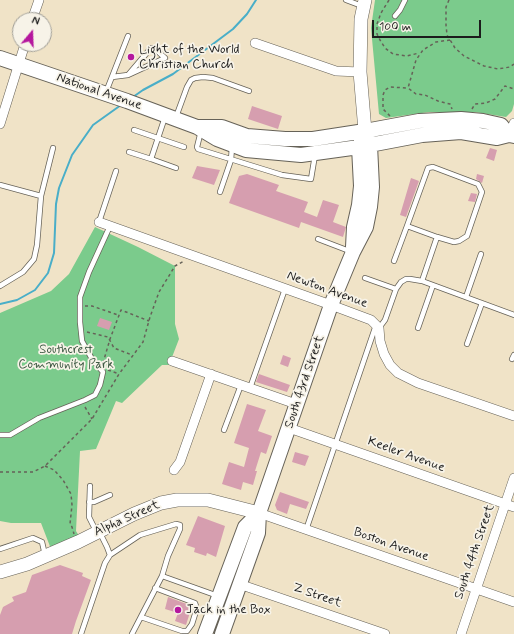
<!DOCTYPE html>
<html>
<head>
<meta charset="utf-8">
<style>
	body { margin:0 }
	#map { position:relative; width:514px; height:634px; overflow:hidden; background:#f0e3c7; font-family:Mynerve,sans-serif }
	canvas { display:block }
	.north { position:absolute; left:12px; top:12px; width:40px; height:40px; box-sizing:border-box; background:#f7f3e8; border:1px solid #9f9d96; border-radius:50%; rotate:19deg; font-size:11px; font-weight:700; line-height:16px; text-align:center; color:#1c1c1c }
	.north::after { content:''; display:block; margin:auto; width:14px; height:18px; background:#b5179e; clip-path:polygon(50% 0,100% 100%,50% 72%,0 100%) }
	.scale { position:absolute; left:372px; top:20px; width:109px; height:18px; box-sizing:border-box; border:2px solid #1c1c1c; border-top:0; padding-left:5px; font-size:12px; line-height:14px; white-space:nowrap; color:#1c1c1c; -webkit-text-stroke:3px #f7f3e8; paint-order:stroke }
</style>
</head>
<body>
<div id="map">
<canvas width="514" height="634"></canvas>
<div class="north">N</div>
<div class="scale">100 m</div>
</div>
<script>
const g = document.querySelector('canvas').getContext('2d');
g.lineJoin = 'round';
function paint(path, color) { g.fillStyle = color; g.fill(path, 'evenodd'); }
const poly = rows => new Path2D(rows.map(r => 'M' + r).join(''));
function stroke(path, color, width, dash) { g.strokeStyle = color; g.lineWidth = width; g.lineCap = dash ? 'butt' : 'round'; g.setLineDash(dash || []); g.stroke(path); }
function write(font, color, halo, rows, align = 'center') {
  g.font = font + ' Mynerve,sans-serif'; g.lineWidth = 3.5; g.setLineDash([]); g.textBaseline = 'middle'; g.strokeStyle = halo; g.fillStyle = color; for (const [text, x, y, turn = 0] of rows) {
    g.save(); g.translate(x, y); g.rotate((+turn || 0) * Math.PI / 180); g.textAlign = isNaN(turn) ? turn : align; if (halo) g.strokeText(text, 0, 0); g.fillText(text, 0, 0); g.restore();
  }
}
paint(poly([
	[375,0,514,0,514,104,512,111,506,117,475,112,429,112,386,118,379,114,371,28],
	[95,227,138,247,175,266,175,324,179,339,169,365,162,365,122,403,116,401,96,449,80,451,76,531,79,536,51,549,41,523,11,523,0,521,0,313,51,291,69,274]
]), '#7bcb8c');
stroke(poly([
	[133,97,143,90,173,74,233,29,247,14,256,0],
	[0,304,17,300,35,290,48,273,54,253,56,204,59,188,72,155,93,125,121,105]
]), '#49aec8', 2);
paint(poly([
	[252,106,282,116,278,129,248,119],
	[490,148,497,150,494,161,486,158],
	[197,166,220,170,214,185,192,178],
	[247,174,279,185,276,191,308,202,304,212,317,217,323,200,339,205,333,222,346,227,343,237,301,222,299,228,229,203,239,176],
	[477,174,484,176,482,183,476,179],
	[411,178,419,181,406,217,400,215],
	[471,193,477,194,475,202,468,201],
	[100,318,112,322,109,330,97,326],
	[283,355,291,358,288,367,280,364],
	[259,374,290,385,287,392,256,382],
	[247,404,266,410,258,431,272,436,266,454,261,452,255,471,257,471,253,485,243,482,241,490,222,484,229,462,244,467,249,448,234,443],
	[295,452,309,456,305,466,292,462],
	[280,492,309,502,306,509,290,504,287,514,277,510,275,505],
	[198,516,225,526,216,557,207,553,206,556,194,552,195,548,186,545],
	[60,565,83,573,82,576,91,580,76,621,72,634,0,634,0,615,3,607,14,601,12,597,26,592,32,575],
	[168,597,192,606,186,625,175,621,178,613,165,609]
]), '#d69eaf');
const lane = poly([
	[346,0,362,6],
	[395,16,400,10,405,0],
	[112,77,128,75,151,48,154,48,165,58,128,75],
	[106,92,128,36],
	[176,117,187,87,191,80,195,78,203,77,213,78,249,91],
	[134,130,184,147],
	[201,131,197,147,198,149,282,175,311,179,315,155],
	[129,152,151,159,165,117],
	[151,159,176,168],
	[0,185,41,196,53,148],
	[220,192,231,160,232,147],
	[99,222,116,171],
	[407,226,428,168,433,167,478,184,482,192,467,236,459,241,454,242,437,237],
	[318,239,352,252],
	[394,261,407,226,437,237,422,281,410,279,406,279,401,282,396,289],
	[365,278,396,289,385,320,379,328],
	[422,281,514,315],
	[0,286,23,272,34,259,37,245,41,196],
	[466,297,481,254],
	[418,328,433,285],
	[467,344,482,303],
	[512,359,514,355],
	[250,388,285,289],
	[224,430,241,385],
	[0,435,10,435,39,418,85,400,95,395,100,385,103,372,92,359,82,341,80,322,80,297,89,272,110,226],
	[90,486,89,517,96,531],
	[89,502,94,502,110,495],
	[306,530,376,325],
	[0,549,33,538,42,542,45,555],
	[110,555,140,535,176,524,180,525,180,529,168,556,162,576,218,596],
	[141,617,182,631,187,631,192,624,196,611,196,606,195,603,155,588],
	[81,634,105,563,110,555,107,547,100,533],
	[132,634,162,576]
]);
const street = poly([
	[32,20,39,0],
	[255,43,336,71,360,72],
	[0,124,25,44],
	[509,135,514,123],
	[99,222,331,305,371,320,379,328,380,341,384,354,390,365,398,373,418,383,514,416],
	[172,361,296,404],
	[289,428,514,507],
	[174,470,180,462,211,374],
	[259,513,514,602],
	[239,584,385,634],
	[461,634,514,478]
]);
const secondary = poly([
	[365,131,360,72,361,19,365,0],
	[0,572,27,564,78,542,134,514,161,503,177,500,208,500,259,513]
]);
const primary = poly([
	[0,58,127,101,197,127,217,139,246,150,301,155,359,147,422,135,461,132,497,138,509,135],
	[197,127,222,127,247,136,285,139,313,139,365,131,419,121,461,119,483,121,501,125,509,135,514,136],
	[353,247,354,227,359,205,361,186,359,147,362,139],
	[205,634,245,527,259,513],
	[222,634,258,533,259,513,331,305,353,252,366,227,370,207,372,187,370,145,365,131]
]);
stroke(lane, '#666258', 6);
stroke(street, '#666258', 10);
stroke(secondary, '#666258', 14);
stroke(primary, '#666258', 16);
stroke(poly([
	[389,0,381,13,377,24,377,34,380,40,385,48,393,54,407,56,419,53],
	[449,0,446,7,446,25,447,35,455,48,464,56,484,66,498,69,510,67,514,64],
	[450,40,436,42,423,50,416,60,408,88,416,94,425,95,438,101,450,104,452,109],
	[472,109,475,104,486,103,495,99,505,86,514,89],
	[390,116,383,109,383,95,385,90,390,87,408,88],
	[85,306,92,306,118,315],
	[87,332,108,337,114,348,132,355],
	[103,363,110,339,121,310,149,321],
	[108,370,119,374],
	[85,407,92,419],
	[45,466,54,470,63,480,71,494,72,505,70,524,72,527,74,534],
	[0,472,33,472,45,466,92,419,119,374,143,342,150,317,159,292,175,266,184,261]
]), '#666258', 1.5, [3, 3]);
stroke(lane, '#fff', 4.5);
stroke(street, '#fff', 9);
stroke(secondary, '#fff', 13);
stroke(primary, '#fff', 14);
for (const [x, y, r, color] of [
	[131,57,4,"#b5179e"],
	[178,610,4,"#b5179e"]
]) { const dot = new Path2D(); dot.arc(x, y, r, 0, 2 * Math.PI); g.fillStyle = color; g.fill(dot); stroke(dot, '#f7f3e8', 1.5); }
write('13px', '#1c1c1c', '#f7f3e8', [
	["Light of the World",139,50],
	["Christian Church",139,65],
	["Jack in the Box",186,610]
], 'left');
write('13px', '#1c1c1c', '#f7f3e8', [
	["National Avenue",99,92,19],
	["Newton Avenue",327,290,20],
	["South 43rd Street",305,382,-71],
	["Keeler Avenue",406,455,20],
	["Alpha Street",127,519,-24],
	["Boston Avenue",391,545,19],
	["South 44th Street",475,552,-71],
	["Z Street",317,596,19]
]);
write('13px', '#3d5943', '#f7f3e8', [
	["Southcrest",66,350],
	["Community Park",66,365]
]);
</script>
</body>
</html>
